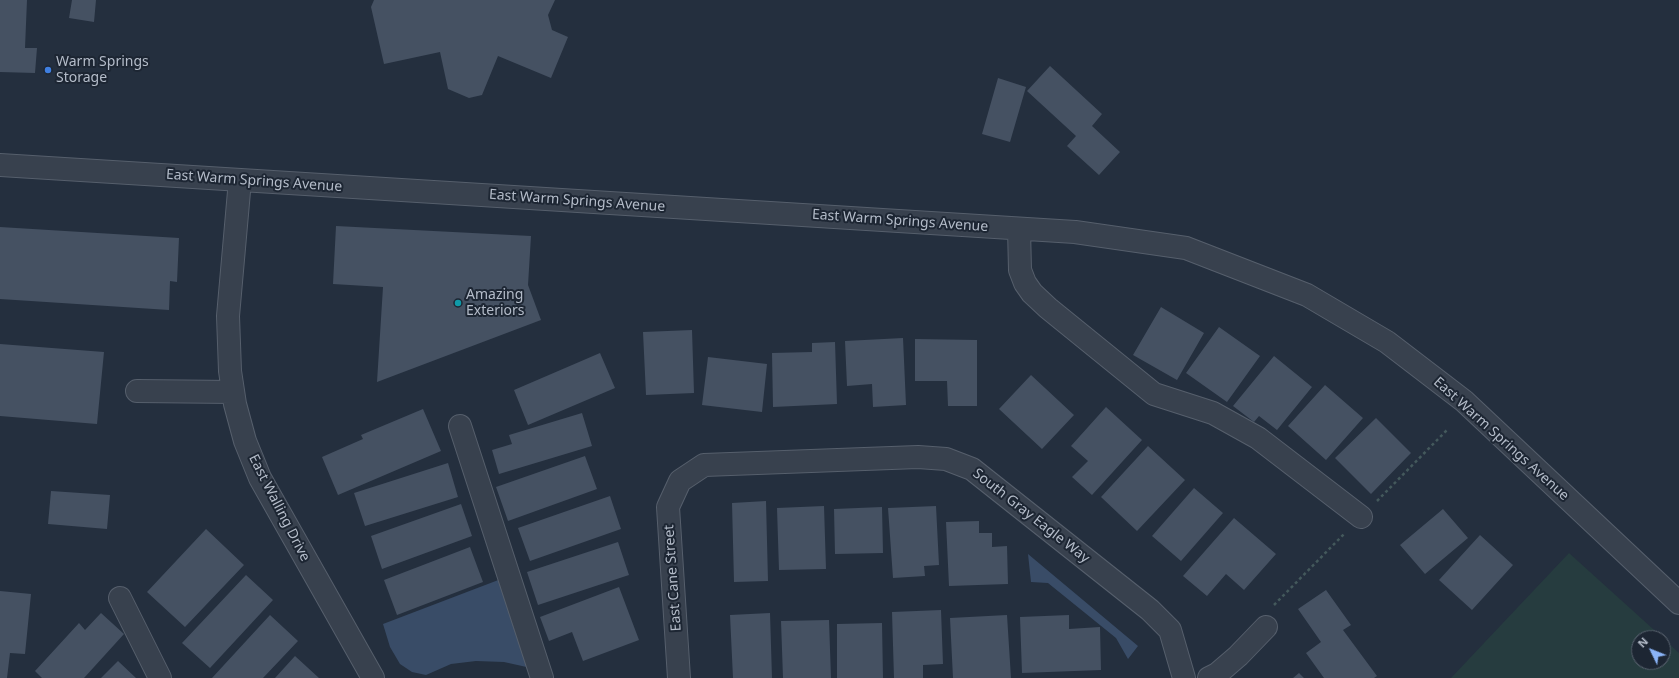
<!DOCTYPE html>
<html>
<head>
<meta charset="utf-8">
<style>
	body { margin:0 }
	#map { position:relative; width:1679px; height:678px; overflow:hidden; background:#242f3e; font-family:"Noto Sans",sans-serif }
	canvas { display:block }
	.north { position:absolute; left:1631px; top:630px; width:40px; height:40px; box-sizing:border-box; background:#1d2633; border:1px solid #59626f; border-radius:50%; rotate:313deg; font-size:11px; font-weight:700; line-height:16px; text-align:center; color:#b4bcc9 }
	.north::after { content:''; display:block; margin:auto; width:14px; height:18px; background:#8ab4f8; clip-path:polygon(50% 0,100% 100%,50% 72%,0 100%) }
</style>
</head>
<body>
<div id="map">
<canvas width="1679" height="678"></canvas>
<div class="north">N</div>
</div>
<script>
const g = document.querySelector('canvas').getContext('2d');
g.lineJoin = 'round';
function paint(path, color) { g.fillStyle = color; g.fill(path, 'evenodd'); }
const poly = rows => new Path2D(rows.map(r => 'M' + r).join(''));
function stroke(path, color, width, dash) { g.strokeStyle = color; g.lineWidth = width; g.lineCap = dash ? 'butt' : 'round'; g.setLineDash(dash || []); g.stroke(path); }
function write(font, color, halo, rows, align = 'center') {
  g.font = font + ' "Noto Sans",sans-serif'; g.lineWidth = 4; g.setLineDash([]); g.textBaseline = 'middle'; g.strokeStyle = halo; g.fillStyle = color; for (const [text, x, y, turn = 0] of rows) {
    g.save(); g.translate(x, y); g.rotate((+turn || 0) * Math.PI / 180); g.textAlign = isNaN(turn) ? turn : align; if (halo) g.strokeText(text, 0, 0); g.fillText(text, 0, 0); g.restore();
  }
}
paint(poly([
	[1569,553,1663,638,1639,638,1639,662,1663,662,1663,638,1679,653,1679,678,1451,678]
]), '#263c3f');
paint(poly([
	[1028,554,1138,646,1128,659,1116,638,1048,583,1031,582],
	[501,579,531,668,504,662,476,661,451,664,426,675,412,672,400,664,390,647,383,624]
]), '#394c67');
paint(poly([
	[0,0,27,0,25,48,37,48,35,73,0,72],
	[72,0,96,0,94,22,69,18],
	[374,0,555,0,548,15,552,30,568,37,551,78,498,56,482,95,469,98,448,89,440,52,384,64,371,7],
	[1050,66,1102,114,1092,126,1120,152,1099,175,1067,146,1076,136,1027,91],
	[998,78,1026,87,1010,142,982,134],
	[336,226,531,236,528,285,541,320,377,382,383,287,333,284],
	[0,227,179,238,177,282,170,281,169,310,0,299],
	[1161,307,1204,333,1177,380,1133,355],
	[1219,327,1260,356,1227,402,1186,373],
	[692,330,694,393,646,395,643,332],
	[903,338,906,405,873,407,872,384,847,386,845,341],
	[915,339,977,340,977,406,948,406,947,381,915,381],
	[835,342,837,404,773,407,772,353,812,352,812,343],
	[0,344,104,352,97,424,0,416],
	[600,353,615,388,528,425,514,390],
	[1274,356,1312,387,1277,430,1259,416,1254,422,1233,406],
	[708,357,767,364,762,412,702,405],
	[1031,375,1074,415,1042,449,999,409],
	[1325,385,1363,418,1326,460,1288,426],
	[1106,407,1142,440,1092,495,1072,477,1088,461,1071,446],
	[423,409,441,451,338,495,322,457,363,439,361,435],
	[582,413,592,446,499,474,492,450,512,444,509,435],
	[1376,418,1411,453,1371,494,1335,458],
	[1148,446,1185,480,1137,531,1101,497],
	[585,456,597,489,508,521,496,487],
	[448,463,458,497,365,526,354,493],
	[1194,488,1223,513,1181,561,1152,536],
	[51,491,110,495,107,529,48,524],
	[610,496,621,529,530,561,518,528],
	[766,501,768,581,734,582,732,503],
	[461,504,472,536,382,569,371,536],
	[824,506,826,569,779,570,777,508],
	[936,506,939,565,924,566,925,576,893,578,888,508],
	[882,507,883,553,835,554,834,509],
	[1443,509,1468,538,1425,574,1400,545],
	[1234,518,1276,554,1244,590,1226,574,1207,596,1183,576],
	[979,521,979,533,992,533,992,547,1007,546,1008,584,949,586,946,522],
	[206,529,244,565,185,627,147,592],
	[1480,535,1513,565,1472,610,1439,580],
	[618,542,629,575,538,605,527,572],
	[470,547,483,582,397,615,384,580],
	[246,575,273,600,210,668,182,643],
	[619,587,639,640,583,661,572,632,549,641,540,617],
	[1326,590,1351,625,1343,630,1377,676,1374,678,1324,678,1306,653,1321,642,1298,609],
	[0,591,31,594,25,654,10,653,7,678,0,678],
	[941,610,943,664,923,665,923,678,894,678,892,612],
	[101,613,124,634,84,678,42,678,35,671,79,623,85,630],
	[770,613,772,678,733,678,730,615],
	[270,615,298,641,263,678,212,678],
	[1007,615,1011,678,953,678,950,618],
	[1069,615,1069,629,1100,627,1101,670,1022,673,1020,617],
	[829,620,831,678,783,678,781,621],
	[882,623,883,678,837,678,837,624],
	[295,656,319,678,275,678],
	[118,661,136,678,101,678],
	[1299,673,1304,678,1293,678]
]), '#455162');
const minor = poly([
	[0,165,1075,232,1186,248,1307,295,1387,342,1464,401,1679,603],
	[240,180,228,316,230,371,235,404,245,441,260,478,373,678],
	[1019,229,1020,270,1025,283,1032,293,1048,308,1154,394,1213,413,1258,438,1361,517],
	[137,391,233,392],
	[460,426,542,678],
	[120,598,160,678],
	[679,678,668,507,680,481,704,465,918,457,946,459,972,469,1150,610,1170,630,1184,678],
	[1209,678,1217,674,1238,656,1266,627]
]);
stroke(minor, '#565f6c', 24);
stroke(poly([
	[1377,501,1447,430],
	[1274,605,1345,533]
]), '#44595c', 2.5, [3, 3]);
stroke(minor, '#38414e', 22);
for (const [x, y, r, color] of [
	[48,70,4,"#3f7fe0"],
	[458,303,4,"#0f9aa8"]
]) { const dot = new Path2D(); dot.arc(x, y, r, 0, 2 * Math.PI); g.fillStyle = color; g.fill(dot); stroke(dot, '#1d2633', 1.5); }
write('14px', '#b4bcc9', '#1d2633', [
	["Warm Springs",56,62],
	["Storage",56,78],
	["Amazing",466,295],
	["Exteriors",466,311]
], 'left');
write('14px', '#b4bcc9', '#1d2633', [
	["East Warm Springs Avenue",254,181,4],
	["East Warm Springs Avenue",577,201,4],
	["East Warm Springs Avenue",900,221,4],
	["East Warm Springs Avenue",1501,439,42],
	["East Walling Drive",279,508,63],
	["South Gray Eagle Way",1031,516,38],
	["East Cane Street",673,578,-94]
]);
</script>
</body>
</html>
